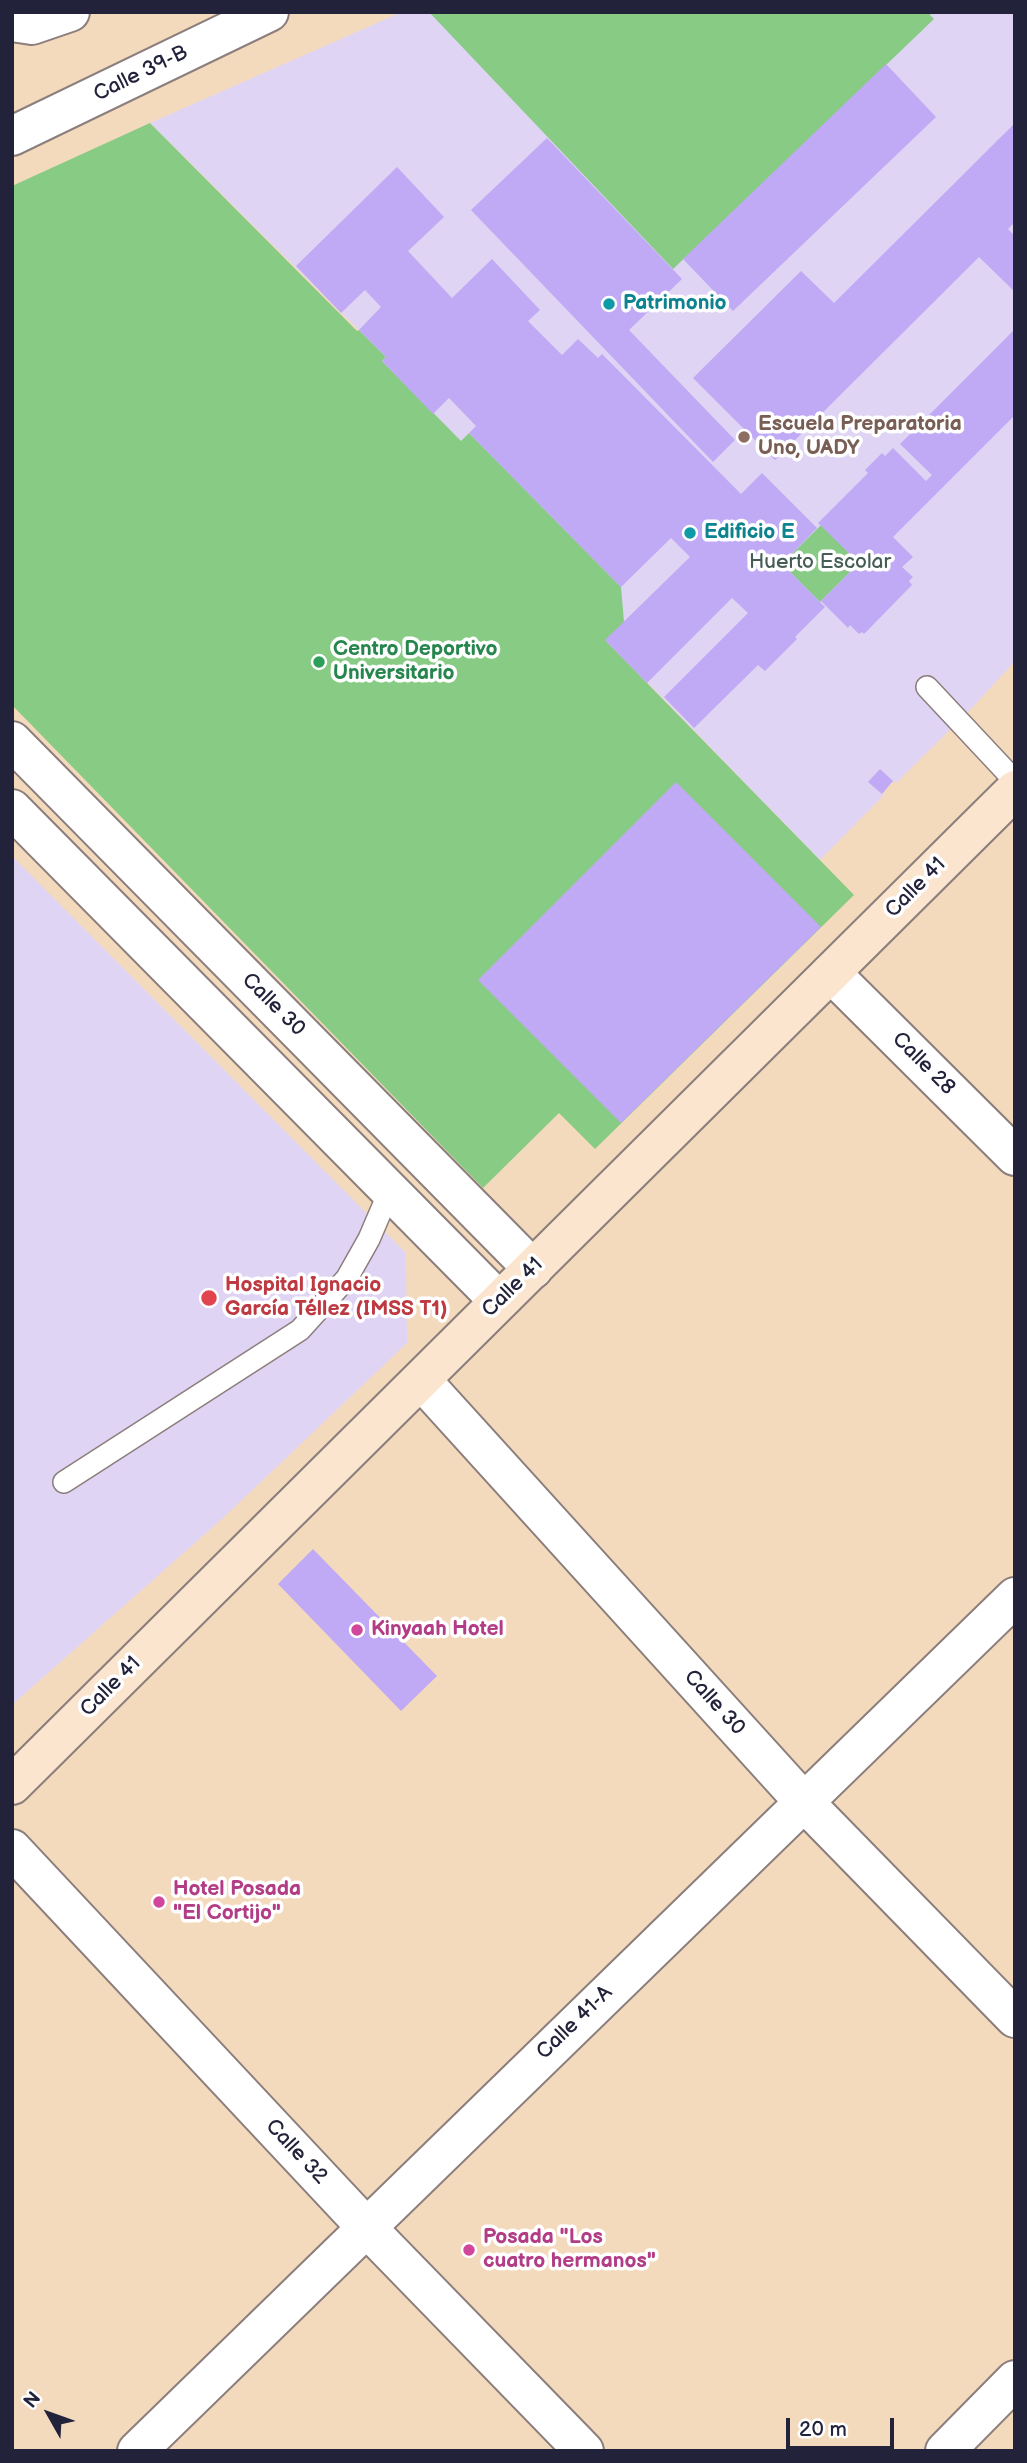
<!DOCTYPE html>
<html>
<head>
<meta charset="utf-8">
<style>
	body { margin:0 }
	#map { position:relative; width:1027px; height:2463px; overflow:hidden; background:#f4dabd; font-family:"Balsamiq Sans",sans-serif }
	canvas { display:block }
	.frame { position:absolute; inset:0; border:14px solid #22223b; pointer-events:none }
	.north { position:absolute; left:14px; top:2379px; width:70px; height:70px; -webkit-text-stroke:5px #fff; paint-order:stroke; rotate:310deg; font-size:19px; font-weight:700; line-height:28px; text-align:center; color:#22223b }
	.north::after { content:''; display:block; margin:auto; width:24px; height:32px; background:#22223b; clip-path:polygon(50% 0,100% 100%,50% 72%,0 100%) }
	.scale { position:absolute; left:786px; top:2418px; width:108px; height:32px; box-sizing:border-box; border:4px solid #22223b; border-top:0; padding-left:9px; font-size:21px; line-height:24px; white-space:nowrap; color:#22223b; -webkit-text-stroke:5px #fff; paint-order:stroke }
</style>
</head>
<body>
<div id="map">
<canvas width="1027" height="2463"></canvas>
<div class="frame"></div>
<div class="north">N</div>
<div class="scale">20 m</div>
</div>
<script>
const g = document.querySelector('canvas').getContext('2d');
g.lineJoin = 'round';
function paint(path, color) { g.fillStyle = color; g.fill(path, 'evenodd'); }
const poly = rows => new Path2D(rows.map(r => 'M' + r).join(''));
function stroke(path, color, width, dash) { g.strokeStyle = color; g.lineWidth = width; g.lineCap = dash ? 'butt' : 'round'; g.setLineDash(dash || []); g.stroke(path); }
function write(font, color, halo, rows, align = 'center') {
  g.font = font + ' "Balsamiq Sans",sans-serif'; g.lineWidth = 7; g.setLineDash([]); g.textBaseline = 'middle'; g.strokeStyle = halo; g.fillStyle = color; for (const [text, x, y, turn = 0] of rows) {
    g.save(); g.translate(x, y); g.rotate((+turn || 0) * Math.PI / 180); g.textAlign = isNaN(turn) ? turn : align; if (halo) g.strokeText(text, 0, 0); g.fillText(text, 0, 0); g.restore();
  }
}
paint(poly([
	[402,12,1015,12,1015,661,972,708,896,783,893,781,882,793,883,796,820,860,606,640,469,433,461,442,382,361,386,357,150,123],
	[12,856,406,1253,407,1343,223,1518,12,1705]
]), '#e0d4f4');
paint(poly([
	[429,12,932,12,930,15,934,19,673,269],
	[150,123,357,331,359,330,386,357,382,361,461,441,469,433,621,587,624,622,606,641,854,895,595,1149,559,1113,483,1188,12,705,12,186],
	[821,525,859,563,820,602,782,564]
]), '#87cb84');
paint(poly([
	[886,64,936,117,733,311,683,259],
	[1015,123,1015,222,1008,229,1015,236,1015,292,979,257,775,460,693,378,801,271,834,303],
	[547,138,682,279,629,330,735,440,713,462,471,210],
	[397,167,444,217,408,251,452,298,492,259,540,310,528,321,562,355,578,339,598,358,602,354,741,494,762,473,817,528,782,564,825,607,795,637,797,639,765,671,758,665,694,728,664,697,748,613,732,598,647,683,605,640,690,557,671,538,621,587,469,433,476,426,449,398,433,414,382,361,386,357,359,330,381,307,365,290,341,313,296,266],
	[1015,329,1015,415,893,537,913,557,902,567,913,577,909,581,912,585,864,634,862,632,859,634,850,625,848,628,821,601,859,563,818,523,868,473,865,470,882,453,885,456,893,448,926,481,932,475,900,444],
	[880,769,893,781,882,794,868,782],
	[676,782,821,927,621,1123,478,980],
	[313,1549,437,1676,401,1711,278,1584]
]), '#c0a9f5');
const lane = poly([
	[927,687,1015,781],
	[64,1482,300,1330,347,1278,369,1239,390,1190]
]);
const street = poly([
	[12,22,32,25,70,12],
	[12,136,269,12],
	[12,741,533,1269],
	[12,809,499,1301],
	[831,973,1015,1156],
	[422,1381,803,1801,1015,2018],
	[12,1849,366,2227,584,2451],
	[137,2451,1015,1597],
	[945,2451,1015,2380]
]);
const secondary = poly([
	[12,1785,1015,790]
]);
stroke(lane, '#8b7e7c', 24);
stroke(street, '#8b7e7c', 42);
stroke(secondary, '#8b7e7c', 42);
stroke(lane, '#fff', 21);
stroke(street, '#fff', 38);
stroke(secondary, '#fbe5cf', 38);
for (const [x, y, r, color] of [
	[609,304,7,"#0f9aa8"],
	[744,437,7,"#8d6e63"],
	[690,533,7,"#0f9aa8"],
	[319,662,7,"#2e9e5b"],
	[209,1298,9,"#e0444e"],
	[357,1630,7,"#d1479c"],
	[159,1902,7,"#d1479c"],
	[469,2250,7,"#d1479c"]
]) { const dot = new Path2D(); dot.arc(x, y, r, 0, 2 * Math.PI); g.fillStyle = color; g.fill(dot); stroke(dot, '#fff', 2.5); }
write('21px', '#22223b', '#fff', [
	["Calle 39-B",141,74,-26],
	["Calle 41",916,888,-45],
	["Calle 30",273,1005,45],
	["Calle 28",923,1064,45],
	["Calle 41",513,1288,-44],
	["Calle 41",111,1687,-45],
	["Calle 30",714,1703,48],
	["Calle 41-A",575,2023,-44],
	["Calle 32",296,2152,47]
]);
write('bold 21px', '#0d838f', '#fff', [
	["Patrimonio",623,304],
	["Edificio E",704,533]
], 'left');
write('bold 21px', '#785e54', '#fff', [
	["Escuela Preparatoria",758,425],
	["Uno, UADY",758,449]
], 'left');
write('21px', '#455d55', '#fff', [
	["Huerto Escolar",820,563]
]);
write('bold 21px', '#27864d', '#fff', [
	["Centro Deportivo",333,650],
	["Universitario",333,674]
], 'left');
write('bold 21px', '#be3a42', '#fff', [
	["Hospital Ignacio",225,1286],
	["García Téllez (IMSS T1)",225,1310]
], 'left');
write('bold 21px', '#b23c85', '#fff', [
	["Kinyaah Hotel",371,1630],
	["Hotel Posada",173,1890],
	["\"El Cortijo\"",173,1914],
	["Posada \"Los",483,2238],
	["cuatro hermanos\"",483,2262]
], 'left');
</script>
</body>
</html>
